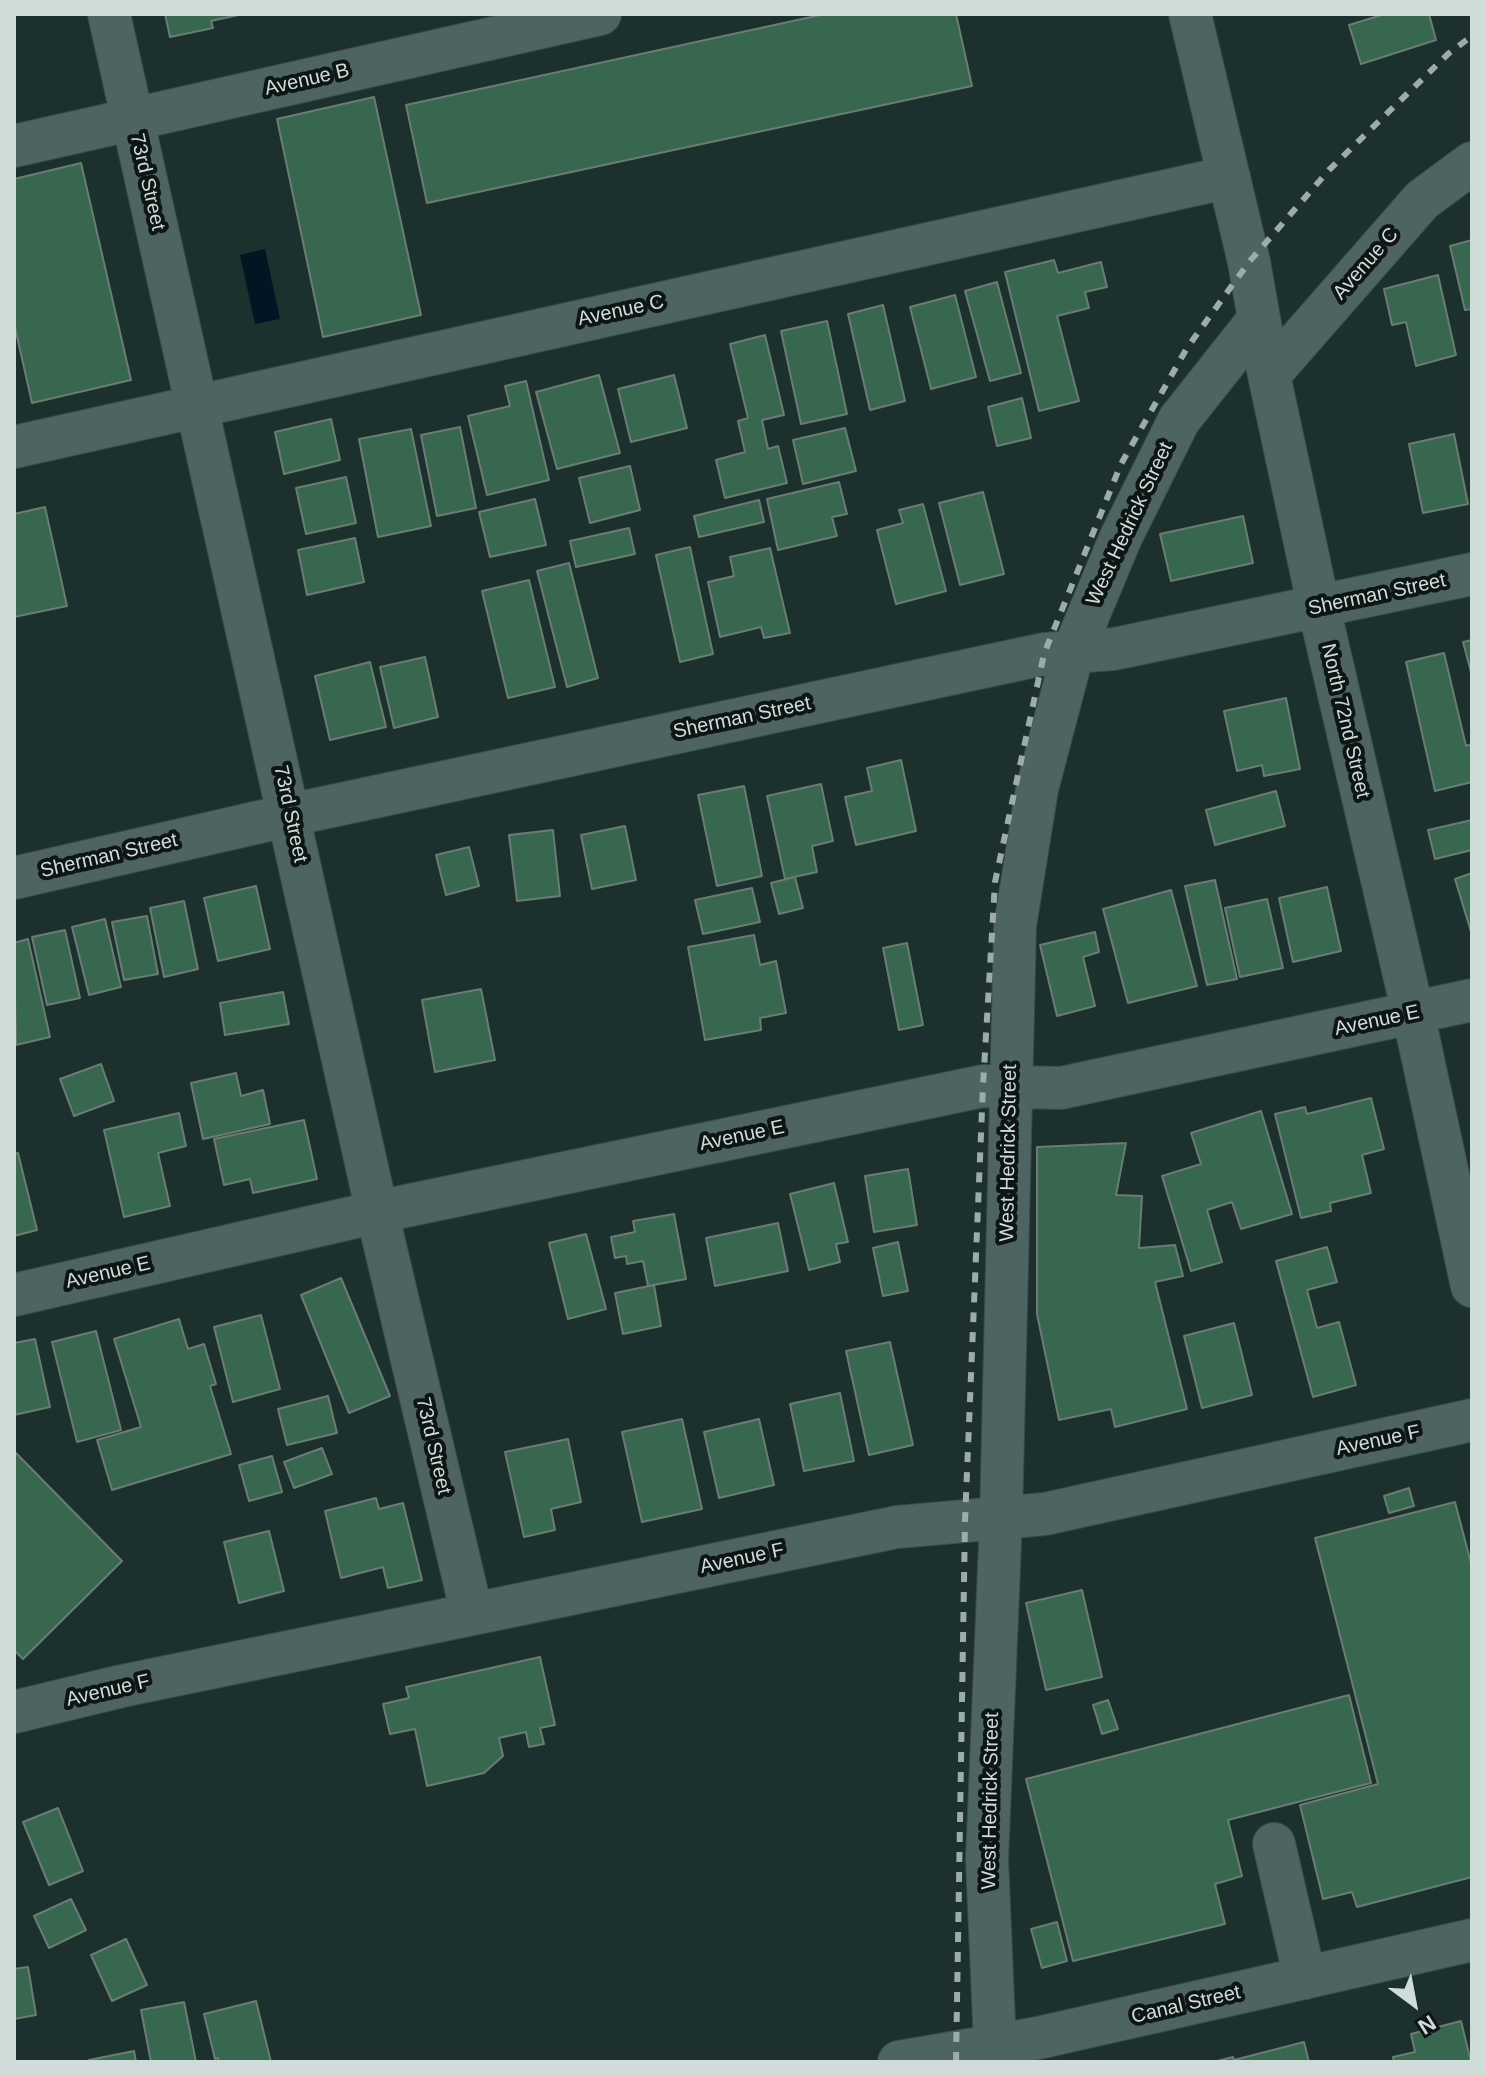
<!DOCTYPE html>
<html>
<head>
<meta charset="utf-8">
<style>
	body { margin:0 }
	#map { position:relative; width:1486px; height:2076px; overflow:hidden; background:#1c302e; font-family:Helvetica,sans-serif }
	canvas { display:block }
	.frame { position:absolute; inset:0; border:16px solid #d0dcda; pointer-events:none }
	.north { position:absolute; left:1374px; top:1964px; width:80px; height:80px; -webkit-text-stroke:6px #0e1615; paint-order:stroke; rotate:148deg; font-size:22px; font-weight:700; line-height:32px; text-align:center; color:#d0dcda }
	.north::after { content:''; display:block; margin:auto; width:28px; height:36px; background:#d0dcda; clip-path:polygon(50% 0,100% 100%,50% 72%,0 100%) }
</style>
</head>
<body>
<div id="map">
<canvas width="1486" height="2076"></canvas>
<div class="frame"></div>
<div class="north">N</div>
</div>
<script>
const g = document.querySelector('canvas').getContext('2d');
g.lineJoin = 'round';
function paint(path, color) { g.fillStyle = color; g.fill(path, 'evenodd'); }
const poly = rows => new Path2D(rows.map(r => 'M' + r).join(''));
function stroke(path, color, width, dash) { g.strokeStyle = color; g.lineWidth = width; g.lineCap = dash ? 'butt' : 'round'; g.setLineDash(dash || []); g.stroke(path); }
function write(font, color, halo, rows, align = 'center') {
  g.font = font + ' Helvetica,sans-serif'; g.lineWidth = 8; g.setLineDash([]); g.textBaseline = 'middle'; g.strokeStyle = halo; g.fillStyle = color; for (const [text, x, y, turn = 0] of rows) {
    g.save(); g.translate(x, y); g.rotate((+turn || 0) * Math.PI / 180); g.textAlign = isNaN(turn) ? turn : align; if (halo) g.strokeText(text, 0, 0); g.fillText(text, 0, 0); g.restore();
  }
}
paint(poly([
	[265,249,280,319,255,324,240,255]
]), '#011523');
const building = poly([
	[165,14,243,14,211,21,213,28,170,37,165,14],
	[825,14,956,14,972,86,427,203,406,105,825,14],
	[1385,14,1429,14,1436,40,1361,64,1349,25,1385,14],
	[374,97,421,315,323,337,277,119,374,97],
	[81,163,131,380,32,403,14,323,14,179,81,163],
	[1472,240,1472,309,1465,310,1450,246,1472,240],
	[1054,260,1058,273,1101,262,1107,287,1085,292,1089,308,1057,316,1079,401,1039,411,1005,272,1054,260],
	[1438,275,1456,355,1416,366,1406,322,1392,325,1384,289,1438,275],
	[997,282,1021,373,990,381,965,291,997,282],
	[955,295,976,377,931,389,910,307,955,295],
	[883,305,905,401,870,410,848,314,883,305],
	[827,321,847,414,801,424,781,331,827,321],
	[765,335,784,415,762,420,768,449,778,446,787,483,725,498,716,460,745,452,738,421,748,418,730,344,765,335],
	[599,375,620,453,557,469,536,392,599,375],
	[674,375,687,428,631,442,618,389,674,375],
	[526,381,549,480,487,495,468,416,510,406,505,386,526,381],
	[1022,398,1031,438,997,446,988,407,1022,398],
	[331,419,340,460,284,474,275,432,331,419],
	[460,427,476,508,437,516,421,435,460,427],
	[845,428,856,471,803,484,793,440,845,428],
	[411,429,431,526,378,537,359,439,411,429],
	[1454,434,1468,504,1423,513,1409,444,1454,434],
	[630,466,640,510,590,523,579,478,630,466],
	[346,477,356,523,306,534,296,488,346,477],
	[839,482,847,514,832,517,837,536,778,550,767,499,839,482],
	[983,492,1004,574,960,585,939,503,983,492],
	[535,499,546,545,490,557,479,512,535,499],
	[759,500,764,522,699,537,694,516,759,500],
	[923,504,946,591,896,604,877,530,903,523,899,510,923,504],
	[45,507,67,606,14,617,14,514,45,507],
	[1243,516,1253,563,1171,581,1160,534,1243,516],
	[629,528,635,554,576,567,570,541,629,528],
	[355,538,364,582,307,595,298,550,355,538],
	[690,547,713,654,680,662,656,555,690,547],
	[770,548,790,633,764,638,761,627,720,637,708,582,734,576,730,557,770,548],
	[569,563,598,678,567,687,537,571,569,563],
	[529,580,555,687,508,698,482,591,529,580],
	[1472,640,1472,676,1463,642,1472,640],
	[1444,653,1466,746,1472,744,1472,782,1435,791,1406,662,1444,653],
	[425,657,438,717,394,728,380,667,425,657],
	[370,662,386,727,330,740,315,676,370,662],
	[1286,698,1300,769,1264,776,1262,765,1237,771,1224,711,1286,698],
	[901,760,916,831,856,845,845,797,872,791,867,768,901,760],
	[821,784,833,841,812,846,817,872,785,879,767,796,821,784],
	[744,786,762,876,717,886,698,795,744,786],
	[1276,791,1285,826,1215,845,1206,810,1276,791],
	[1472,820,1472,850,1435,859,1428,830,1472,820],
	[625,826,636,880,592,889,581,835,625,826],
	[553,830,560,896,517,901,509,835,553,830],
	[469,847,479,886,446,895,436,855,469,847],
	[1472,873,1472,935,1455,879,1472,873],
	[795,877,803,908,779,914,771,883,795,877],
	[1215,880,1237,979,1207,985,1185,886,1215,880],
	[256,886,270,949,218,961,204,898,256,886],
	[1327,887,1341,951,1293,962,1279,898,1327,887],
	[752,888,760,922,703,934,695,900,752,888],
	[1171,890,1197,986,1128,1003,1103,909,1171,890],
	[1267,899,1283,968,1240,977,1225,908,1267,899],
	[184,901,198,969,164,977,150,908,184,901],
	[147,916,158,974,124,980,112,922,147,916],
	[105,919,121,987,89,995,72,927,105,919],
	[65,930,80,998,47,1005,32,937,65,930],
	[1095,932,1099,952,1083,957,1095,1006,1057,1016,1040,945,1095,932],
	[754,935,760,965,776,961,786,1013,760,1018,761,1030,705,1040,688,947,754,935],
	[28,939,50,1037,16,1045,14,943,28,939],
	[907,943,923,1025,899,1030,883,948,907,943],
	[481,989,495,1060,435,1072,422,1000,481,989],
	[283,992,289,1024,225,1035,220,1003,283,992],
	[101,1064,114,1101,74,1116,60,1079,101,1064],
	[236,1073,241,1096,263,1090,270,1124,203,1139,191,1083,236,1073],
	[1371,1098,1384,1149,1362,1155,1371,1193,1330,1203,1331,1211,1301,1218,1275,1114,1305,1107,1307,1114,1371,1098],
	[1261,1111,1292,1214,1241,1229,1232,1202,1207,1210,1222,1262,1191,1271,1162,1176,1201,1164,1191,1133,1261,1111],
	[179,1113,186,1146,158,1153,170,1206,124,1217,104,1130,179,1113],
	[304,1120,317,1179,253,1193,250,1179,224,1185,214,1139,304,1120],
	[1126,1143,1116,1195,1142,1196,1139,1248,1175,1245,1183,1276,1155,1282,1187,1409,1115,1427,1111,1409,1059,1420,1037,1314,1037,1147,1126,1143],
	[18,1153,37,1230,14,1236,14,1154,18,1153],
	[908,1169,917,1225,874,1232,865,1176,908,1169],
	[834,1183,848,1242,836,1244,840,1262,809,1270,790,1194,834,1183],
	[674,1214,686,1279,648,1286,643,1261,627,1264,626,1256,615,1258,611,1237,635,1232,633,1221,674,1214],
	[778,1223,788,1271,715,1286,706,1238,778,1223],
	[586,1234,606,1309,568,1319,549,1243,586,1234],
	[898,1242,908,1291,883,1296,873,1248,898,1242],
	[1327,1247,1337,1282,1307,1290,1317,1328,1339,1322,1356,1385,1313,1397,1276,1261,1327,1247],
	[341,1278,390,1396,349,1413,301,1295,341,1278],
	[654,1285,661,1326,623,1334,615,1293,654,1285],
	[261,1315,280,1389,233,1402,214,1327,261,1315],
	[179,1319,188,1349,204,1344,216,1384,210,1386,231,1454,112,1490,97,1440,141,1427,114,1339,179,1319],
	[1234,1323,1252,1395,1202,1408,1184,1336,1234,1323],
	[96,1331,121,1430,77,1442,52,1342,96,1331],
	[35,1339,50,1407,14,1415,14,1343,35,1339],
	[890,1342,913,1445,869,1455,846,1351,890,1342],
	[840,1393,854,1461,804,1471,790,1404,840,1393],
	[328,1396,337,1433,287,1445,278,1409,328,1396],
	[682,1419,702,1509,642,1522,622,1432,682,1419],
	[759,1419,774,1485,719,1498,704,1432,759,1419],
	[568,1439,581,1502,551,1509,555,1530,524,1537,505,1452,568,1439],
	[322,1448,332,1474,294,1488,284,1462,322,1448],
	[14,1451,122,1561,23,1659,14,1650,14,1451],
	[272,1456,282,1492,249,1501,239,1465,272,1456],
	[1409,1488,1414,1506,1389,1513,1384,1496,1409,1488],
	[376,1498,379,1509,403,1503,422,1580,388,1588,383,1567,341,1578,325,1511,376,1498],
	[1455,1502,1472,1567,1472,1877,1357,1907,1352,1892,1323,1899,1300,1805,1378,1784,1315,1538,1455,1502],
	[269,1531,284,1591,239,1603,224,1542,269,1531],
	[1082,1590,1102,1677,1046,1690,1026,1603,1082,1590],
	[540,1657,555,1725,540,1728,544,1744,529,1747,526,1732,499,1738,503,1756,484,1773,427,1786,415,1729,390,1734,383,1704,409,1698,406,1687,540,1657],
	[1349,1695,1371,1783,1228,1820,1242,1876,1215,1884,1225,1924,1073,1961,1026,1779,1349,1695],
	[1108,1700,1118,1729,1102,1734,1093,1705,1108,1700],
	[58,1808,83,1871,49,1885,23,1822,58,1808],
	[71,1899,86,1930,49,1948,34,1916,71,1899],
	[1057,1922,1067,1961,1042,1968,1031,1929,1057,1922],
	[126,1939,147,1985,112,2001,91,1955,126,1939],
	[28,1967,36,2015,14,2019,14,1969,28,1967],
	[256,2001,271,2062,219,2062,218,2058,215,2059,204,2014,256,2001],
	[184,2002,196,2062,151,2062,141,2010,184,2002],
	[1461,2021,1471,2062,1394,2062,1393,2057,1415,2052,1411,2034,1461,2021],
	[1304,2042,1309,2062,1213,2062,1233,2057,1234,2060,1304,2042],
	[134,2051,136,2062,90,2062,89,2060,134,2051]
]);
paint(building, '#37674e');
stroke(building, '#6b7c72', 2);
const minor = poly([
	[109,14,377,1212,472,1614],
	[1190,14,1249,262,1269,375,1319,608,1413,1013,1472,1286],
	[14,146,600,14],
	[1269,375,1422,200,1472,163],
	[14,447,1229,177],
	[14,878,290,815,1044,654,1114,649,1472,574],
	[14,1295,377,1212,983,1086,1061,1088,1472,1000],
	[14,1712,122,1686,897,1527,1045,1514,1472,1420],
	[1274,1844,1305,1978],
	[995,2045,987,1860,1001,1518,1015,926,1037,789,1073,652,1121,537,1179,420,1259,319],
	[899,2062,1038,2038,1472,1940]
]);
stroke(minor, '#3a4b49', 44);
stroke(minor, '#4e6461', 42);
stroke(poly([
	[956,2062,965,1521,983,1086,995,882,1044,654,1121,464,1187,348,1249,262,1329,170,1448,54,1472,36]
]), '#9daba9', 6, [10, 10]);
write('20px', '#d0dcda', '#0e1615', [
	["Avenue B",307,80,-13],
	["73rd Street",147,182,77],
	["Avenue C",1366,264,-49],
	["Avenue C",621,311,-12],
	["West Hedrick Street",1130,524,-65],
	["Sherman Street",1377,595,-12],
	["Sherman Street",742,718,-12],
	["North 72nd Street",1345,721,77],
	["73rd Street",290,814,78],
	["Sherman Street",109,856,-13],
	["Avenue E",1377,1021,-12],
	["Avenue E",742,1136,-12],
	["West Hedrick Street",1009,1153,-89],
	["Avenue E",108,1273,-13],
	["Avenue F",1378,1441,-12],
	["73rd Street",433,1446,77],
	["Avenue F",742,1559,-12],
	["Avenue F",108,1691,-13],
	["West Hedrick Street",991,1801,-89],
	["Canal Street",1186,2005,-13]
]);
</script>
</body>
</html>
